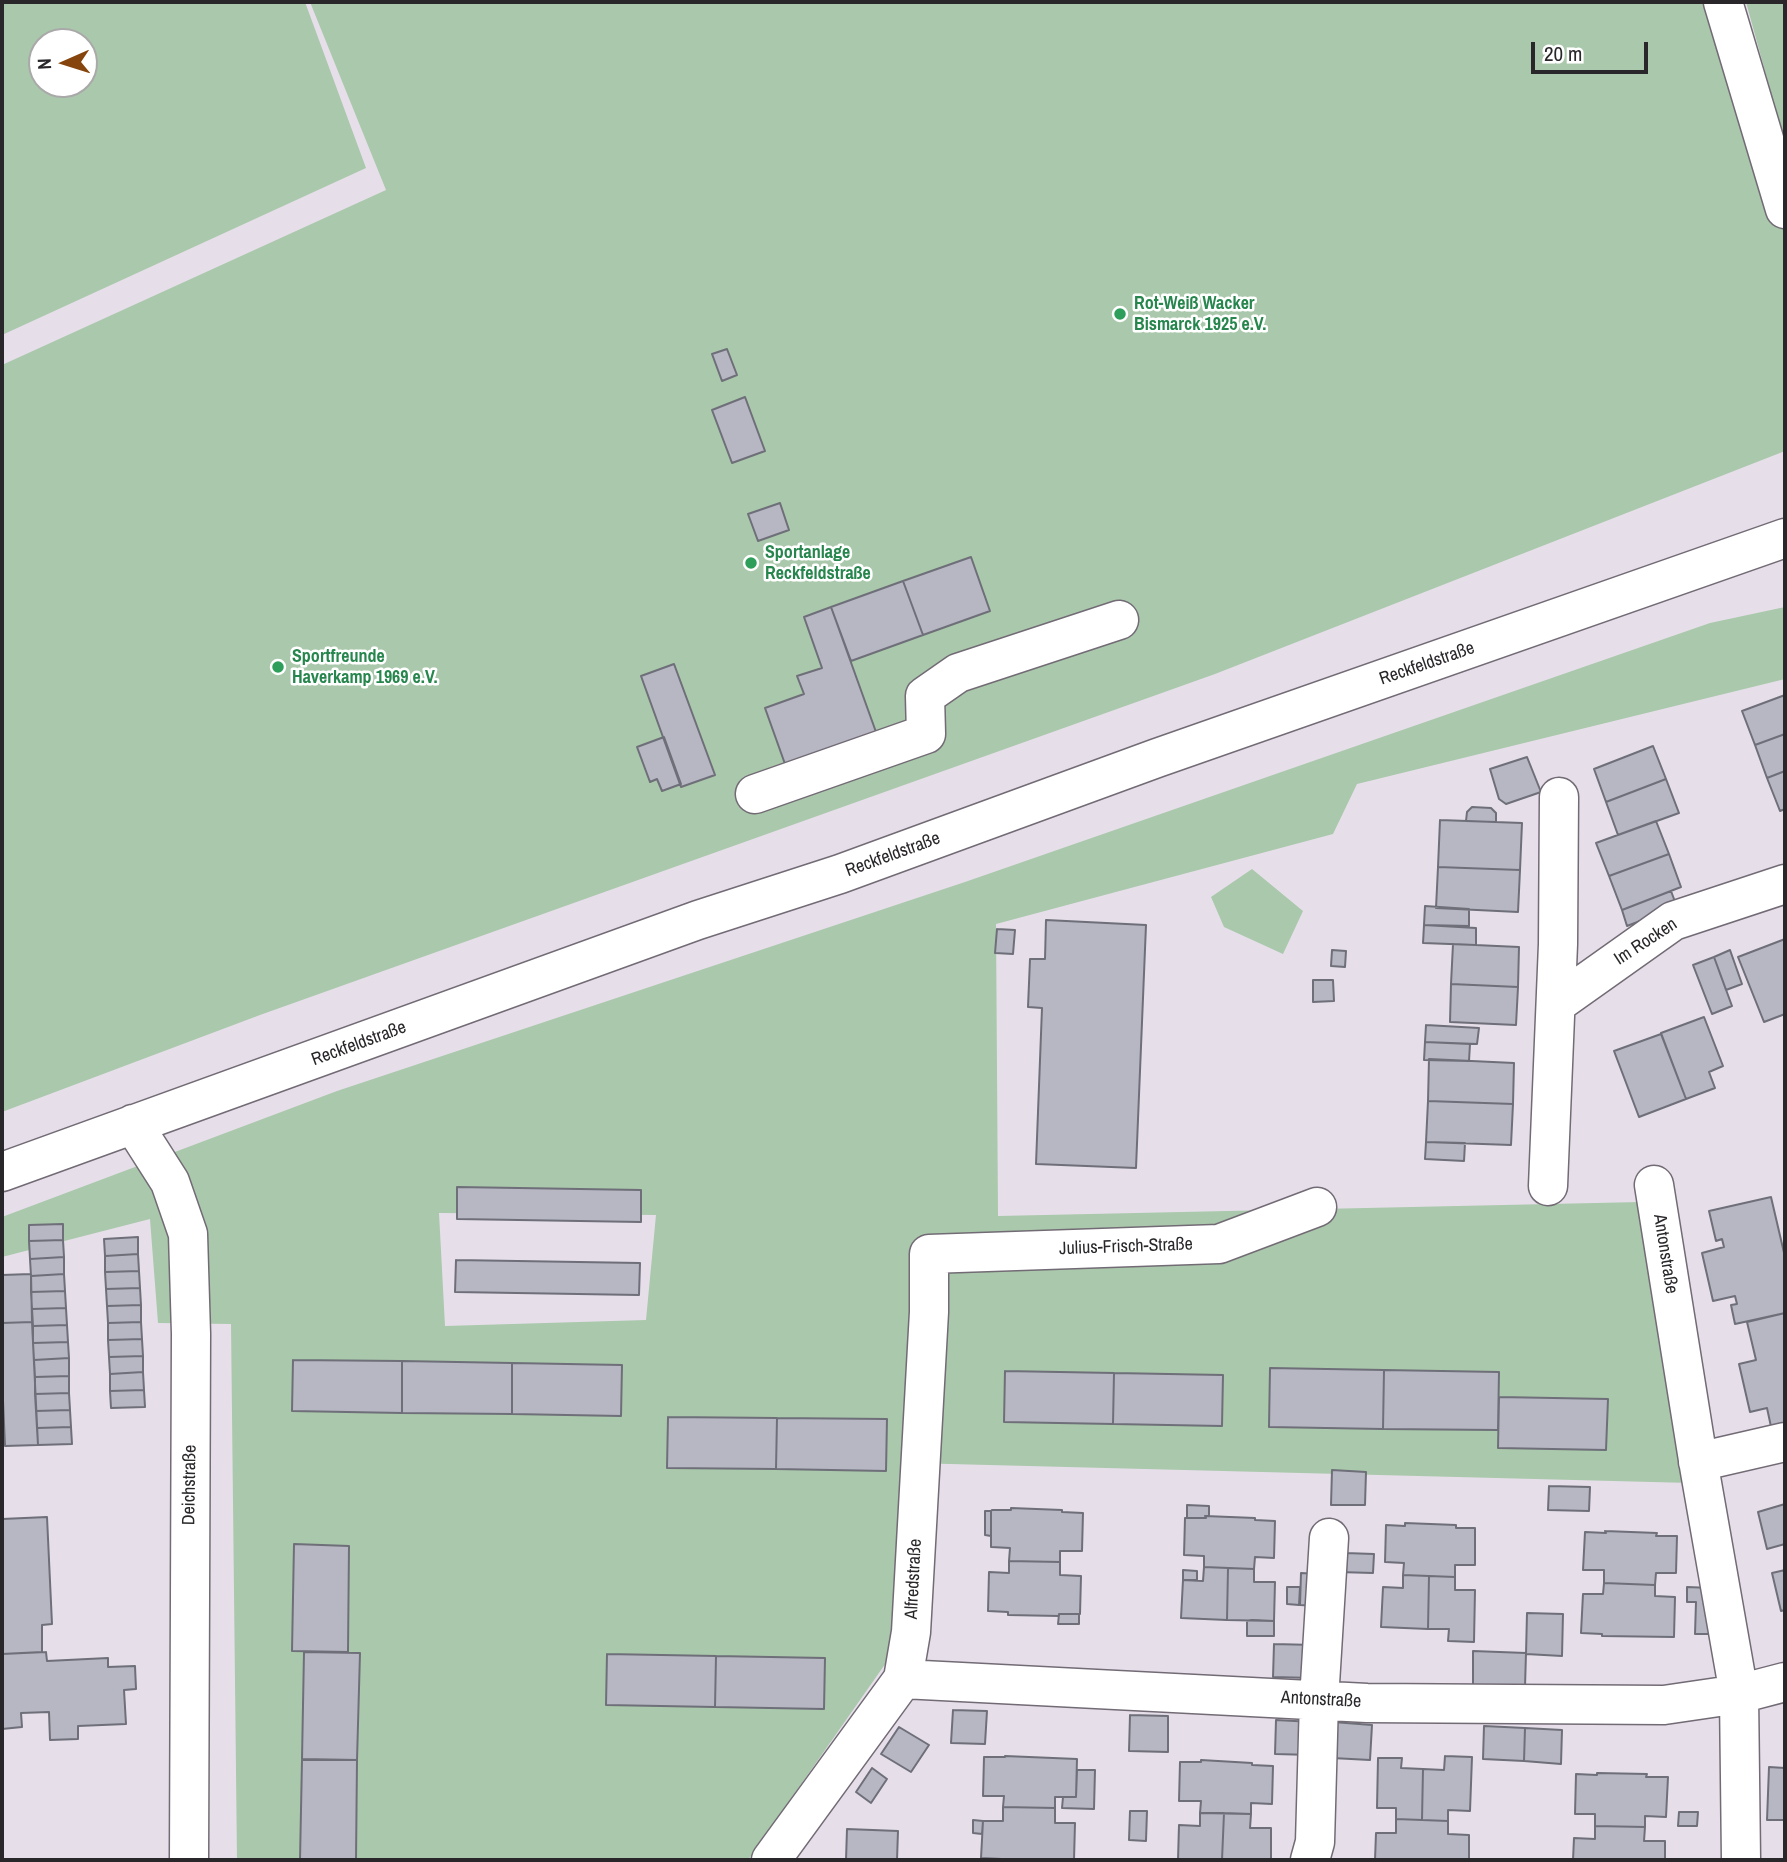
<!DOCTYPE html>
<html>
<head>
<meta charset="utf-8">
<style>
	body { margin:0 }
	#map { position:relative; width:1787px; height:1862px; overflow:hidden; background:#e6dfea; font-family:"Archivo Narrow",sans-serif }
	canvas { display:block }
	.frame { position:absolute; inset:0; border:4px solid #2a272b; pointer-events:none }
	.north { position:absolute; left:28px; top:28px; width:70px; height:70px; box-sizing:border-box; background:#fff; border:2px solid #aaa9aa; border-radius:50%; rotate:267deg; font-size:19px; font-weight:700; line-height:28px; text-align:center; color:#2a272b }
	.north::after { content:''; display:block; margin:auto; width:24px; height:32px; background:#85450c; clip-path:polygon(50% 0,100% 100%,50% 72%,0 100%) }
	.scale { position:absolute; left:1531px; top:42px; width:117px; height:32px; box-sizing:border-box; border:4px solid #2a272b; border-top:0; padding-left:9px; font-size:21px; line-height:24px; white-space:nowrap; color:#2a272b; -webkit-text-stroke:5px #fff; paint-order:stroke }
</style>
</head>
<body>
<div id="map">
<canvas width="1787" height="1862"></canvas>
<div class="frame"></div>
<div class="north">N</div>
<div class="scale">20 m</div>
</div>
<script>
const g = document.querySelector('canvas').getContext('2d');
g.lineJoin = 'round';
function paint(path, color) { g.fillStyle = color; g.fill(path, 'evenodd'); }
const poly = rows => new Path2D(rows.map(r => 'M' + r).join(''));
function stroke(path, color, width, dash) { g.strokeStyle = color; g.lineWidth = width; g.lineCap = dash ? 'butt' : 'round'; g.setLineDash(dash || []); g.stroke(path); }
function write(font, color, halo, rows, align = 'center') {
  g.font = font + ' "Archivo Narrow",sans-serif'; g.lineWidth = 5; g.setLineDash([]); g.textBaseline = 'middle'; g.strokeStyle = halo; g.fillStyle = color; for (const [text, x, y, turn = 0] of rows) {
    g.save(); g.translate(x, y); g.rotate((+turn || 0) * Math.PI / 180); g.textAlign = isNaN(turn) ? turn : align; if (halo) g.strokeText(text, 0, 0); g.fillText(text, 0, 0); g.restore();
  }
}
paint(poly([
	[2,2,305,2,366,168,2,335],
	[84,42,84,84,42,84,42,42],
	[310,2,1733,2,1785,172,1785,451,1215,674,260,1015,2,1112,2,365,386,190],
	[1746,2,1785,2,1785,144],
	[1785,607,1785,679,1357,784,1333,834,996,924,998,1216,1641,1202,1691,1483,911,1463,888,1660,748,1860,237,1860,231,1324,158,1323,150,1219,2,1257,2,1217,337,1091,965,882,1710,623],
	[439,1213,656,1215,646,1320,445,1326],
	[1252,869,1303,911,1283,954,1224,927,1211,897]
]), '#aac8ab');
const building = poly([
	[727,349,737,375,722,381,712,354,727,349],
	[745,397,765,451,732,463,712,410,745,397],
	[780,503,789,530,758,541,748,514,780,503],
	[971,557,990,611,923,635,903,581,971,557],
	[903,581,923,635,851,661,831,607,903,581],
	[831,607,876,732,785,764,765,708,804,694,797,676,822,668,804,617,831,607],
	[674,664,715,775,681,787,641,676,674,664],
	[1785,695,1785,734,1755,745,1742,711,1785,695],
	[1785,734,1785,771,1767,778,1755,745,1785,734],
	[664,737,681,784,662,791,657,779,650,782,637,747,664,737],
	[1653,746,1666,779,1606,802,1594,769,1653,746],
	[1527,757,1541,792,1506,804,1499,799,1490,769,1527,757],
	[1785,771,1785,809,1780,811,1767,778,1785,771],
	[1666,779,1679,813,1618,835,1606,802,1666,779],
	[1472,807,1491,808,1496,813,1496,822,1466,821,1467,812,1472,807],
	[1440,820,1522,823,1520,870,1438,867,1440,820],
	[1656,821,1669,854,1609,876,1596,843,1656,821],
	[1669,854,1681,887,1622,910,1609,876,1669,854],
	[1438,867,1520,870,1518,912,1436,908,1438,867],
	[1671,891,1677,907,1627,926,1622,910,1671,891],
	[1425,906,1469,909,1469,926,1424,925,1425,906],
	[1046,920,1146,925,1136,1168,1036,1164,1042,1008,1028,1007,1030,959,1045,959,1046,920],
	[1424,925,1476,928,1476,945,1423,943,1424,925],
	[997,929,1015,930,1013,954,995,953,997,929],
	[1785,939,1785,1014,1764,1022,1738,957,1785,939],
	[1453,944,1519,947,1518,987,1451,984,1453,944],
	[1332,950,1346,951,1345,967,1331,966,1332,950],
	[1730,950,1742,984,1726,990,1714,957,1730,950],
	[1714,957,1732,1006,1712,1014,1693,965,1714,957],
	[1313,980,1333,980,1334,1001,1313,1002,1313,980],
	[1451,984,1518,987,1516,1025,1450,1022,1451,984],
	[1704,1017,1723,1066,1709,1072,1715,1088,1686,1099,1661,1033,1704,1017],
	[1426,1025,1479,1028,1477,1044,1425,1042,1426,1025],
	[1661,1034,1686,1099,1639,1117,1614,1051,1661,1034],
	[1425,1042,1470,1044,1469,1061,1424,1060,1425,1042],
	[1429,1059,1514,1063,1513,1104,1428,1101,1429,1059],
	[1428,1101,1513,1104,1511,1145,1426,1142,1428,1101],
	[1426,1142,1465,1143,1464,1161,1425,1159,1426,1142],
	[457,1187,641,1190,641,1222,457,1219,457,1187],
	[1771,1197,1785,1257,1785,1313,1735,1324,1731,1305,1737,1304,1735,1296,1713,1301,1702,1253,1724,1247,1722,1239,1716,1241,1709,1211,1771,1197],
	[63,1224,63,1240,29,1241,29,1225,63,1224],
	[138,1237,138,1254,105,1256,104,1239,138,1237],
	[63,1240,64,1257,30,1259,29,1241,63,1240],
	[138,1254,139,1271,105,1272,105,1256,138,1254],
	[64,1257,64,1274,31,1276,30,1259,64,1257],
	[456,1260,640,1263,639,1295,455,1292,456,1260],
	[139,1271,140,1288,106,1289,105,1272,139,1271],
	[31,1274,32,1322,2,1323,2,1275,31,1274],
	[64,1274,65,1291,31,1292,31,1276,64,1274],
	[140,1288,141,1305,107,1306,106,1289,140,1288],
	[65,1291,66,1308,32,1309,31,1292,65,1291],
	[141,1305,141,1322,108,1323,107,1306,141,1305],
	[66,1308,67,1325,33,1326,32,1309,66,1308],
	[1785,1313,1785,1433,1773,1436,1767,1408,1750,1412,1739,1364,1756,1360,1747,1322,1785,1313],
	[32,1322,38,1445,5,1446,2,1378,2,1323,32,1322],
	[141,1322,142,1339,108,1340,108,1323,141,1322],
	[67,1325,68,1342,33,1343,33,1326,67,1325],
	[142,1339,143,1356,109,1357,108,1340,142,1339],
	[68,1342,69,1358,34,1360,33,1343,68,1342],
	[143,1356,143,1372,110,1374,109,1357,143,1356],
	[69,1358,69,1376,35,1377,34,1360,69,1358],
	[293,1360,402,1361,402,1413,292,1411,293,1360],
	[402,1361,512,1363,512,1414,402,1413,402,1361],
	[512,1363,622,1365,621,1416,512,1414,512,1363],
	[1270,1368,1384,1370,1383,1429,1269,1427,1270,1368],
	[1384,1370,1499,1372,1498,1430,1383,1429,1384,1370],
	[1005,1371,1114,1373,1113,1424,1004,1422,1005,1371],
	[143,1372,144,1390,110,1391,110,1374,143,1372],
	[1114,1373,1223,1375,1222,1426,1113,1424,1114,1373],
	[69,1376,69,1393,35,1394,35,1377,69,1376],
	[144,1390,145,1407,111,1408,110,1391,144,1390],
	[69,1393,70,1410,36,1411,35,1394,69,1393],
	[1499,1397,1608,1399,1606,1450,1498,1448,1499,1397],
	[70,1410,71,1427,37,1428,36,1411,70,1410],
	[668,1417,777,1418,776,1469,667,1468,668,1417],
	[777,1418,887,1419,886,1471,776,1469,777,1418],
	[71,1427,72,1444,38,1445,37,1428,71,1427],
	[1332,1470,1366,1472,1365,1505,1331,1505,1332,1470],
	[1549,1486,1590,1487,1589,1511,1548,1510,1549,1486],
	[1785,1504,1785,1544,1767,1549,1758,1512,1785,1504],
	[1187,1505,1209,1506,1209,1516,1205,1516,1206,1518,1187,1518,1187,1505],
	[1011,1508,1062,1510,1062,1512,1083,1513,1082,1551,1060,1551,1060,1562,1009,1561,1010,1548,991,1547,991,1511,992,1510,1011,1510,1011,1508],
	[985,1511,991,1511,991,1536,985,1535,985,1511],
	[1205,1516,1255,1518,1255,1520,1275,1521,1274,1558,1255,1557,1254,1569,1204,1567,1204,1556,1184,1555,1185,1518,1206,1518,1205,1516],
	[47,1517,52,1624,42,1625,42,1652,2,1654,2,1519,47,1517],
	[1405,1523,1456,1525,1456,1528,1475,1528,1475,1565,1455,1565,1455,1577,1403,1575,1404,1563,1385,1562,1386,1525,1405,1526,1405,1523],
	[1605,1531,1657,1533,1656,1536,1677,1536,1676,1573,1656,1573,1655,1585,1604,1583,1604,1570,1583,1570,1585,1532,1606,1533,1605,1531],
	[294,1544,349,1546,348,1652,292,1651,294,1544],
	[1345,1553,1374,1554,1373,1573,1338,1572,1345,1553],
	[1009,1561,1060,1562,1060,1575,1081,1576,1080,1614,1059,1614,1059,1616,1008,1615,1008,1612,988,1611,989,1572,1009,1573,1009,1561],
	[1204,1567,1228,1568,1227,1620,1181,1618,1183,1580,1203,1581,1204,1567],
	[1228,1568,1254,1569,1254,1582,1275,1582,1274,1621,1227,1620,1228,1568],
	[1183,1570,1197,1571,1197,1580,1183,1580,1183,1570],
	[1785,1570,1785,1610,1781,1611,1772,1573,1785,1570],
	[1301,1573,1318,1574,1316,1606,1300,1605,1301,1573],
	[1403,1575,1429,1576,1428,1629,1381,1627,1383,1587,1403,1588,1403,1575],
	[1429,1576,1455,1577,1455,1590,1475,1590,1474,1642,1448,1641,1449,1629,1428,1629,1429,1576],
	[1604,1583,1655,1585,1655,1596,1675,1597,1674,1637,1602,1636,1602,1634,1581,1633,1583,1594,1603,1594,1604,1583],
	[1287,1587,1300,1587,1299,1605,1287,1604,1287,1587],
	[1687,1587,1711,1588,1718,1634,1695,1634,1696,1602,1687,1602,1687,1587],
	[1527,1613,1563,1614,1562,1656,1526,1654,1527,1613],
	[1059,1614,1079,1614,1079,1624,1058,1624,1059,1614],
	[1253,1620,1274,1621,1274,1636,1247,1636,1247,1621,1253,1620],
	[1274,1644,1314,1645,1312,1678,1273,1677,1274,1644],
	[1473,1651,1526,1653,1525,1687,1473,1685,1473,1651],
	[46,1652,47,1661,108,1658,108,1667,135,1666,136,1689,124,1690,126,1724,78,1726,78,1739,50,1740,49,1712,21,1713,22,1727,2,1729,2,1654,46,1652],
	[304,1652,360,1653,357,1760,302,1759,304,1652],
	[607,1654,716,1656,715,1707,606,1705,607,1654],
	[716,1656,825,1658,824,1709,715,1707,716,1656],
	[953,1710,987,1711,985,1744,951,1743,953,1710],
	[1130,1715,1168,1716,1168,1752,1129,1751,1130,1715],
	[1276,1720,1313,1722,1312,1755,1275,1754,1276,1720],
	[1333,1722,1372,1725,1370,1760,1332,1758,1333,1722],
	[1484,1726,1525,1728,1524,1761,1483,1759,1484,1726],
	[899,1727,929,1745,911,1772,881,1754,899,1727],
	[1525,1728,1562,1730,1561,1764,1524,1761,1525,1728],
	[1005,1756,1077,1759,1076,1797,1055,1797,1055,1808,1003,1807,1004,1796,983,1796,984,1757,1005,1757,1005,1756],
	[1445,1756,1472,1757,1470,1811,1448,1810,1448,1821,1422,1820,1423,1769,1444,1770,1445,1756],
	[1378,1758,1402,1758,1401,1768,1423,1769,1422,1820,1396,1819,1396,1808,1377,1808,1378,1758],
	[302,1760,357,1760,356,1860,300,1860,302,1760],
	[1201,1760,1252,1763,1252,1765,1273,1766,1272,1804,1251,1803,1251,1814,1200,1813,1201,1801,1179,1801,1180,1762,1201,1762,1201,1760],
	[1769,1767,1785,1768,1785,1820,1767,1820,1769,1767],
	[872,1768,887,1779,871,1803,856,1792,872,1768],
	[1077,1770,1095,1770,1094,1809,1062,1808,1063,1797,1076,1797,1077,1770],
	[1597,1773,1647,1774,1646,1777,1668,1777,1666,1817,1645,1816,1645,1827,1595,1826,1595,1814,1575,1814,1576,1774,1597,1775,1597,1773],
	[1003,1807,1055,1808,1055,1823,1075,1823,1074,1860,1002,1860,1002,1859,981,1858,983,1821,1003,1821,1003,1807],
	[1130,1811,1147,1811,1146,1841,1129,1840,1130,1811],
	[1679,1812,1698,1812,1697,1826,1678,1826,1679,1812],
	[1200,1813,1224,1813,1222,1860,1178,1860,1179,1825,1200,1826,1200,1813],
	[1224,1813,1251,1814,1250,1828,1271,1828,1271,1860,1222,1860,1224,1813],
	[1396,1819,1448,1821,1448,1834,1469,1835,1469,1860,1375,1860,1376,1833,1396,1833,1396,1819],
	[973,1820,983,1821,982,1834,973,1833,973,1820],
	[1595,1826,1645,1827,1644,1841,1665,1841,1665,1860,1573,1860,1574,1838,1595,1839,1595,1826],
	[847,1829,898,1831,897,1860,846,1860,847,1829]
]);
paint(building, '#b6b7c3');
stroke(building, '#6e6f79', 2);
const minor = poly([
	[1723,2,1785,209],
	[755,794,926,734,925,696,958,673,1119,620],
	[1556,1004,1673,921,1785,884],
	[133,1124,170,1182,188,1234,191,1334,189,1860],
	[2,1172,698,920,840,874,1157,758,1785,538],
	[1654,1185,1699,1466,1739,1694,1741,1860],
	[1548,1186,1558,944,1559,797],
	[1698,1462,1785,1442],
	[903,1679,1367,1703,1664,1705,1739,1694,1785,1682],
	[771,1860,903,1679,911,1632,929,1312,929,1254,1219,1244,1317,1207],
	[1310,1860,1315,1842,1319,1700,1329,1538]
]);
stroke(minor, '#726b75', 41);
stroke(minor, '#fff', 38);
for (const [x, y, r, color] of [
	[1120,314,7,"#2e9e5b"],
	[751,563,7,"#2e9e5b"],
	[278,667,7,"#2e9e5b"]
]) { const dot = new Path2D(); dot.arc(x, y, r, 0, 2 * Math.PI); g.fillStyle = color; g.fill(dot); stroke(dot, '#fff', 2.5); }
write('bold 18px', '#27864d', '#fff', [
	["Rot-Weiß Wacker",1134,304],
	["Bismarck 1925 e.V.",1134,325],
	["Sportanlage",765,553],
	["Reckfeldstraße",765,574],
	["Sportfreunde",292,657],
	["Haverkamp 1969 e.V.",292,678]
], 'left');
write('18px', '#2a272b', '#fff', [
	["Reckfeldstraße",1427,664,-19],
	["Reckfeldstraße",893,855,-20],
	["Im Rocken",1646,942,-33],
	["Reckfeldstraße",359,1044,-20],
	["Julius-Frisch-Straße",1126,1247,-2],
	["Antonstraße",1665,1254,81],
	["Deichstraße",190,1485,-89],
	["Alfredstraße",914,1579,-87],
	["Antonstraße",1321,1700,3]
]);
</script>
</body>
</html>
